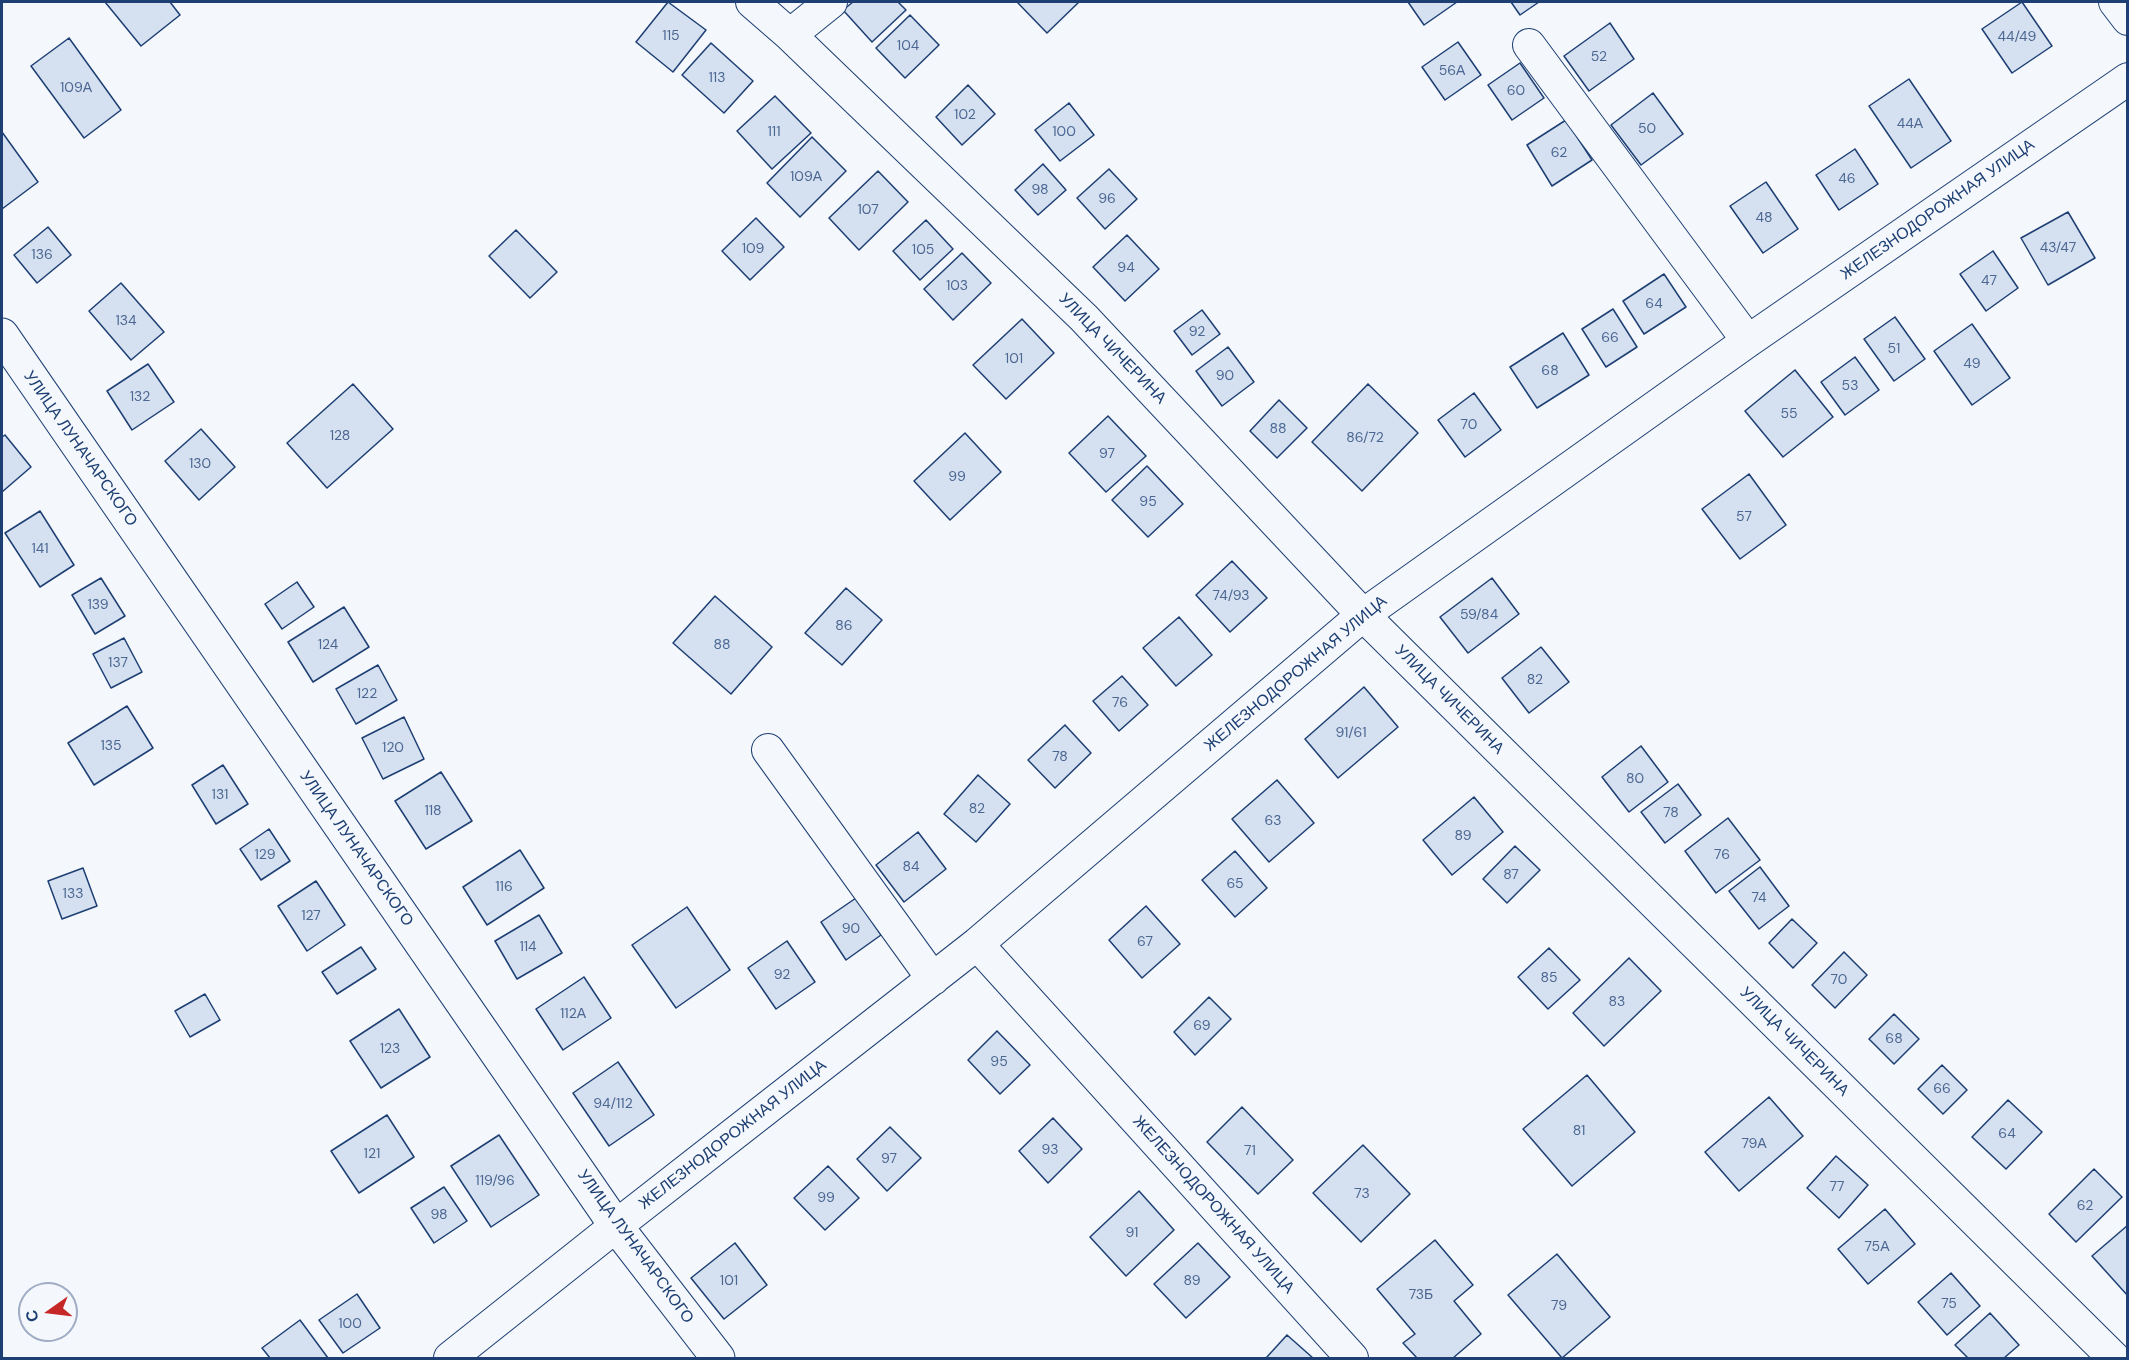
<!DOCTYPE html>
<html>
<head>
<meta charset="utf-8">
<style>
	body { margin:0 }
	#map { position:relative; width:2129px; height:1360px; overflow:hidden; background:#f4f7fb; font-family:"DM Sans",sans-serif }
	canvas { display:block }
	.frame { position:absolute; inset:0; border:3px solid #1d3f73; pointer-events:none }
	.north { position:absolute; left:18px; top:1282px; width:60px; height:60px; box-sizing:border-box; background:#f4f7fb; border:2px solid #9eadc5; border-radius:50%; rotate:256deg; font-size:16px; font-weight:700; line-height:24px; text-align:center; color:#1d3f73 }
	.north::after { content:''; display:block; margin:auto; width:21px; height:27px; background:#c62828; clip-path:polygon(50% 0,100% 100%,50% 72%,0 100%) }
</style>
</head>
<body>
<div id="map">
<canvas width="2129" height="1360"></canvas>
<div class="frame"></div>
<div class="north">С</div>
</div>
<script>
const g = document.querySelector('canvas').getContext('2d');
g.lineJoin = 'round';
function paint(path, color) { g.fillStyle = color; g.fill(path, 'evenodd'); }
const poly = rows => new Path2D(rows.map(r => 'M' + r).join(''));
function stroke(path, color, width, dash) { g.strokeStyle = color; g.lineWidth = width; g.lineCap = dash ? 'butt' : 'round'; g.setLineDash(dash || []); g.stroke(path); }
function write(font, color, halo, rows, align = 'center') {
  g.font = font + ' "DM Sans",sans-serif'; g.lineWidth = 4.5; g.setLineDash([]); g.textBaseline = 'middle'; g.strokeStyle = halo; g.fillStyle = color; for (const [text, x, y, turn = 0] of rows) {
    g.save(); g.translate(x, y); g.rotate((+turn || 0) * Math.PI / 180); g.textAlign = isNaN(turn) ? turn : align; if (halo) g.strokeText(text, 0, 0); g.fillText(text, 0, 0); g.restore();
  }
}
const building = poly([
	[105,2,170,2,180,15,141,46,105,2],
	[668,2,706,30,673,72,636,42,668,2],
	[853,2,898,2,906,10,872,42,843,10,853,2],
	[1017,2,1079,2,1047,33,1017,2],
	[1408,2,1457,2,1424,25,1408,2],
	[1511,2,1539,2,1520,15,1511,2],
	[2022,2,2052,46,2012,73,1982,29,2022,2],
	[910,15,939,45,905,78,876,48,910,15],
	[1610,23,1634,59,1589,91,1564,56,1610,23],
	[69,38,121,110,84,138,31,66,69,38],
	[1458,42,1481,75,1445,100,1422,67,1458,42],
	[711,43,753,81,724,113,682,75,711,43],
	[1520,63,1544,98,1512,120,1488,85,1520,63],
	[1909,79,1951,141,1911,168,1869,106,1909,79],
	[968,85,995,114,962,145,936,117,968,85],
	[1653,93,1683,134,1641,165,1611,125,1653,93],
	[775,96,811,133,772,169,737,131,775,96],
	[1069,103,1094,135,1060,161,1035,130,1069,103],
	[1566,120,1592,160,1552,186,1527,145,1566,120],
	[2,132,38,182,2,209,2,132],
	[812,137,846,171,800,217,767,183,812,137],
	[1855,149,1878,184,1839,210,1816,175,1855,149],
	[1043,164,1066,190,1038,215,1015,190,1043,164],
	[1109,169,1137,199,1105,229,1077,198,1109,169],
	[878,171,908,202,859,250,829,218,878,171],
	[1766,182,1798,229,1763,253,1730,206,1766,182],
	[2068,212,2095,258,2048,285,2021,238,2068,212],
	[756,218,784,247,750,280,722,251,756,218],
	[926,220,953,249,920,280,893,251,926,220],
	[48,227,71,255,37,283,14,255,48,227],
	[516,230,557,272,530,298,489,256,516,230],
	[1127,235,1159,269,1125,301,1093,267,1127,235],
	[1993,251,2018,288,1986,311,1960,274,1993,251],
	[962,253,991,283,953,320,924,289,962,253],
	[1664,274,1686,307,1644,334,1623,301,1664,274],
	[121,283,164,332,131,360,89,311,121,283],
	[1613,309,1637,347,1606,367,1582,329,1613,309],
	[1202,310,1220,334,1192,355,1174,331,1202,310],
	[1895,317,1925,359,1894,381,1864,339,1895,317],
	[1022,319,1054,353,1006,399,973,365,1022,319],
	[1972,324,2010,378,1972,405,1934,351,1972,324],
	[1563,333,1589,375,1537,408,1510,367,1563,333],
	[1228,347,1254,382,1222,406,1196,371,1228,347],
	[1855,357,1879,390,1845,415,1821,382,1855,357],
	[148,364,174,402,132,430,107,391,148,364],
	[1795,370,1833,417,1783,457,1745,411,1795,370],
	[353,384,393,429,327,488,287,443,353,384],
	[1368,384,1418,433,1362,491,1312,442,1368,384],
	[1474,393,1501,430,1465,457,1438,420,1474,393],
	[1279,400,1307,428,1277,458,1250,431,1279,400],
	[1108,416,1146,456,1106,492,1069,453,1108,416],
	[201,429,235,467,199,500,165,461,201,429],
	[965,433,1001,472,950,520,914,481,965,433],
	[5,435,31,467,2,492,2,437,5,435],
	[1147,466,1183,504,1148,537,1112,500,1147,466],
	[1749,474,1786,525,1740,559,1702,509,1749,474],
	[40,511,74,565,40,587,5,533,40,511],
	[1232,561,1267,598,1230,632,1196,595,1232,561],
	[101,578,125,616,95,634,72,595,101,578],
	[1492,578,1519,614,1468,653,1440,617,1492,578],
	[297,582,314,607,282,629,265,604,297,582],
	[846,588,882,620,842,665,805,633,846,588],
	[715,596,772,647,731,694,673,643,715,596],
	[344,607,369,647,313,682,288,642,344,607],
	[1179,617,1212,655,1176,686,1143,648,1179,617],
	[124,638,142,672,111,688,93,654,124,638],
	[1541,647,1569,682,1529,713,1502,678,1541,647],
	[378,665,397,700,356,724,336,689,378,665],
	[1122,676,1148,705,1119,731,1093,701,1122,676],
	[1364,687,1398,727,1338,778,1305,739,1364,687],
	[127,706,153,748,94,785,68,743,127,706],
	[404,717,424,759,383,779,362,738,404,717],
	[1065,725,1091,753,1055,788,1028,760,1065,725],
	[1641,746,1668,782,1629,812,1602,777,1641,746],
	[223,765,248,804,216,824,192,785,223,765],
	[441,772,472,821,426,849,395,801,441,772],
	[978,775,1010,804,976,842,944,814,978,775],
	[1277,780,1314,823,1269,862,1232,819,1277,780],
	[1678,784,1701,815,1665,843,1641,812,1678,784],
	[1474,797,1503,832,1452,875,1423,840,1474,797],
	[1728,818,1760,860,1716,893,1685,851,1728,818],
	[269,829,290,861,261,880,240,849,269,829],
	[918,832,946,869,904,902,876,865,918,832],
	[1515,846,1540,870,1507,903,1483,879,1515,846],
	[520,850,544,888,487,925,463,887,520,850],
	[1235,851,1267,888,1235,917,1202,880,1235,851],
	[1760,867,1789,906,1759,929,1729,891,1760,867],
	[83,868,97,906,62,919,48,881,83,868],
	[316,881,345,925,307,951,278,906,316,881],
	[856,898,881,935,846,960,821,922,856,898],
	[1146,906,1180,944,1142,978,1109,940,1146,906],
	[687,907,730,970,676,1008,632,945,687,907],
	[539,915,562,953,517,979,495,941,539,915],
	[1792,919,1817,943,1793,968,1769,943,1792,919],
	[787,941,815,982,776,1009,748,968,787,941],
	[361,947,376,969,337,994,322,972,361,947],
	[1549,948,1580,980,1548,1009,1518,977,1549,948],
	[1844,952,1867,975,1835,1008,1812,985,1844,952],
	[1629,958,1661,991,1604,1046,1573,1013,1629,958],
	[584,977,611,1018,563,1050,536,1009,584,977],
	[205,994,220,1020,190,1037,175,1011,205,994],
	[1209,997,1231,1019,1195,1055,1174,1032,1209,997],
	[399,1009,430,1057,381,1088,350,1041,399,1009],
	[1894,1014,1919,1039,1894,1064,1869,1039,1894,1014],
	[997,1031,1030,1065,1000,1094,968,1060,997,1031],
	[618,1062,654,1115,609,1146,573,1093,618,1062],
	[1942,1065,1967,1090,1943,1114,1918,1089,1942,1065],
	[1587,1075,1635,1132,1572,1186,1523,1129,1587,1075],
	[1769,1097,1803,1136,1739,1191,1705,1152,1769,1097],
	[2008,1100,2042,1132,2006,1169,1972,1137,2008,1100],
	[1242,1107,1293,1160,1258,1194,1207,1142,1242,1107],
	[387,1115,414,1157,359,1193,331,1151,387,1115],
	[1053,1118,1082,1149,1048,1183,1019,1151,1053,1118],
	[890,1127,921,1158,887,1191,857,1159,890,1127],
	[499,1135,539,1195,491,1227,451,1166,499,1135],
	[1363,1145,1410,1194,1361,1242,1313,1193,1363,1145],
	[1836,1156,1868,1185,1839,1218,1807,1188,1836,1156],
	[828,1166,859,1198,825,1230,794,1198,828,1166],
	[2094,1169,2122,1197,2076,1242,2049,1214,2094,1169],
	[444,1187,467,1221,434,1243,411,1208,444,1187],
	[1139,1191,1174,1230,1126,1276,1090,1237,1139,1191],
	[1885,1209,1915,1244,1868,1284,1838,1249,1885,1209],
	[2128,1225,2128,1296,2092,1256,2128,1225],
	[1435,1240,1473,1285,1454,1301,1481,1334,1453,1358,1417,1358,1403,1343,1415,1334,1377,1289,1435,1240],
	[735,1243,767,1285,724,1319,691,1278,735,1243],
	[1198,1243,1230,1277,1186,1318,1154,1284,1198,1243],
	[1557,1254,1610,1317,1562,1358,1508,1295,1557,1254],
	[1951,1273,1980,1306,1947,1335,1918,1302,1951,1273],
	[357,1294,380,1328,343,1353,319,1320,357,1294],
	[1990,1313,2019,1345,2004,1358,1968,1358,1955,1345,1990,1313],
	[300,1320,328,1358,270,1358,262,1348,300,1320],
	[1287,1335,1313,1358,1266,1358,1287,1335]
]);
paint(building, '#d5e0f0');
stroke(building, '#1d3f73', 1.5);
const street = poly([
	[752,2,790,35,1084,318,1363,615,2114,1358],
	[2115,2,2128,19],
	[790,35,831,2],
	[1529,45,1748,341],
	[768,750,933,979],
	[977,944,1352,1358],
	[450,1358,616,1226,977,944,1363,615,1748,341,2128,79]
]);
const secondary = poly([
	[2,335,616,1226,718,1358]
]);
stroke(street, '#1d3f73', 34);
stroke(secondary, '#1d3f73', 35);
stroke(street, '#f4f7fb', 32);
stroke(secondary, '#f4f7fb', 33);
write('14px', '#4b6792', null, [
	["115",671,36],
	["44/49",2017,37],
	["104",908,46],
	["52",1599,57],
	["56А",1452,71],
	["113",717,78],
	["109А",76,88],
	["60",1516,91],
	["102",965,115],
	["44А",1910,124],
	["50",1647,129],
	["111",774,132],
	["100",1064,132],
	["62",1559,153],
	["109А",806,177],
	["46",1847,179],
	["98",1040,190],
	["96",1107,199],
	["107",868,210],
	["48",1764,218],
	["43/47",2058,248],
	["109",753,249],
	["105",923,250],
	["136",42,255],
	["94",1126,268],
	["47",1989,281],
	["103",957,286],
	["64",1654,304],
	["134",126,321],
	["92",1197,332],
	["66",1610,338],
	["51",1894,349],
	["101",1014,359],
	["49",1972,364],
	["68",1550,371],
	["90",1225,376],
	["53",1850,386],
	["132",140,397],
	["55",1789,414],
	["70",1469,425],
	["88",1278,429],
	["128",340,436],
	["86/72",1365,438],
	["97",1107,454],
	["130",200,464],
	["99",957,477],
	["95",1148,502],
	["57",1744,517],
	["141",40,549],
	["74/93",1231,596],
	["139",98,605],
	["59/84",1479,615],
	["86",844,626],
	["124",328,645],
	["88",722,645],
	["137",118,663],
	["82",1535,680],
	["122",367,694],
	["76",1120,703],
	["91/61",1351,733],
	["135",111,746],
	["120",393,748],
	["78",1060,757],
	["80",1635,779],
	["131",220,795],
	["82",977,809],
	["118",433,811],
	["78",1671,813],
	["63",1273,821],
	["89",1463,836],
	["129",265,855],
	["76",1722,855],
	["84",911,867],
	["87",1511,875],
	["65",1235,884],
	["116",504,887],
	["133",73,894],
	["74",1759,898],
	["127",311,916],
	["90",851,929],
	["67",1145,942],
	["114",528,947],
	["92",782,975],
	["85",1549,978],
	["70",1839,980],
	["83",1617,1002],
	["112А",573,1014],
	["69",1202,1026],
	["68",1894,1039],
	["123",390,1049],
	["95",999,1062],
	["66",1942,1089],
	["94/112",613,1104],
	["81",1579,1131],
	["64",2007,1134],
	["79А",1754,1144],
	["93",1050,1150],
	["71",1250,1151],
	["121",372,1154],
	["97",889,1159],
	["119/96",495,1181],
	["77",1837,1187],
	["73",1362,1194],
	["99",826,1198],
	["62",2085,1206],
	["98",439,1215],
	["91",1132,1233],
	["75А",1877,1247],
	["101",729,1281],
	["89",1192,1281],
	["73Б",1421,1295],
	["75",1949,1304],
	["79",1559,1306],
	["100",350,1324]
]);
write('16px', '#1d3f73', '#f4f7fb', [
	["ЖЕЛЕЗНОДОРОЖНАЯ УЛИЦА",1938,210,-35],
	["УЛИЦА ЧИЧЕРИНА",1112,349,46],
	["УЛИЦА ЛУНАЧАРСКОГО",80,449,55],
	["ЖЕЛЕЗНОДОРОЖНАЯ УЛИЦА",1296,674,-40],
	["УЛИЦА ЧИЧЕРИНА",1449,700,45],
	["УЛИЦА ЛУНАЧАРСКОГО",356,849,55],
	["УЛИЦА ЧИЧЕРИНА",1794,1042,45],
	["ЖЕЛЕЗНОДОРОЖНАЯ УЛИЦА",733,1135,-38],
	["ЖЕЛЕЗНОДОРОЖНАЯ УЛИЦА",1213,1205,48],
	["УЛИЦА ЛУНАЧАРСКОГО",635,1247,54]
]);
</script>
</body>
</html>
